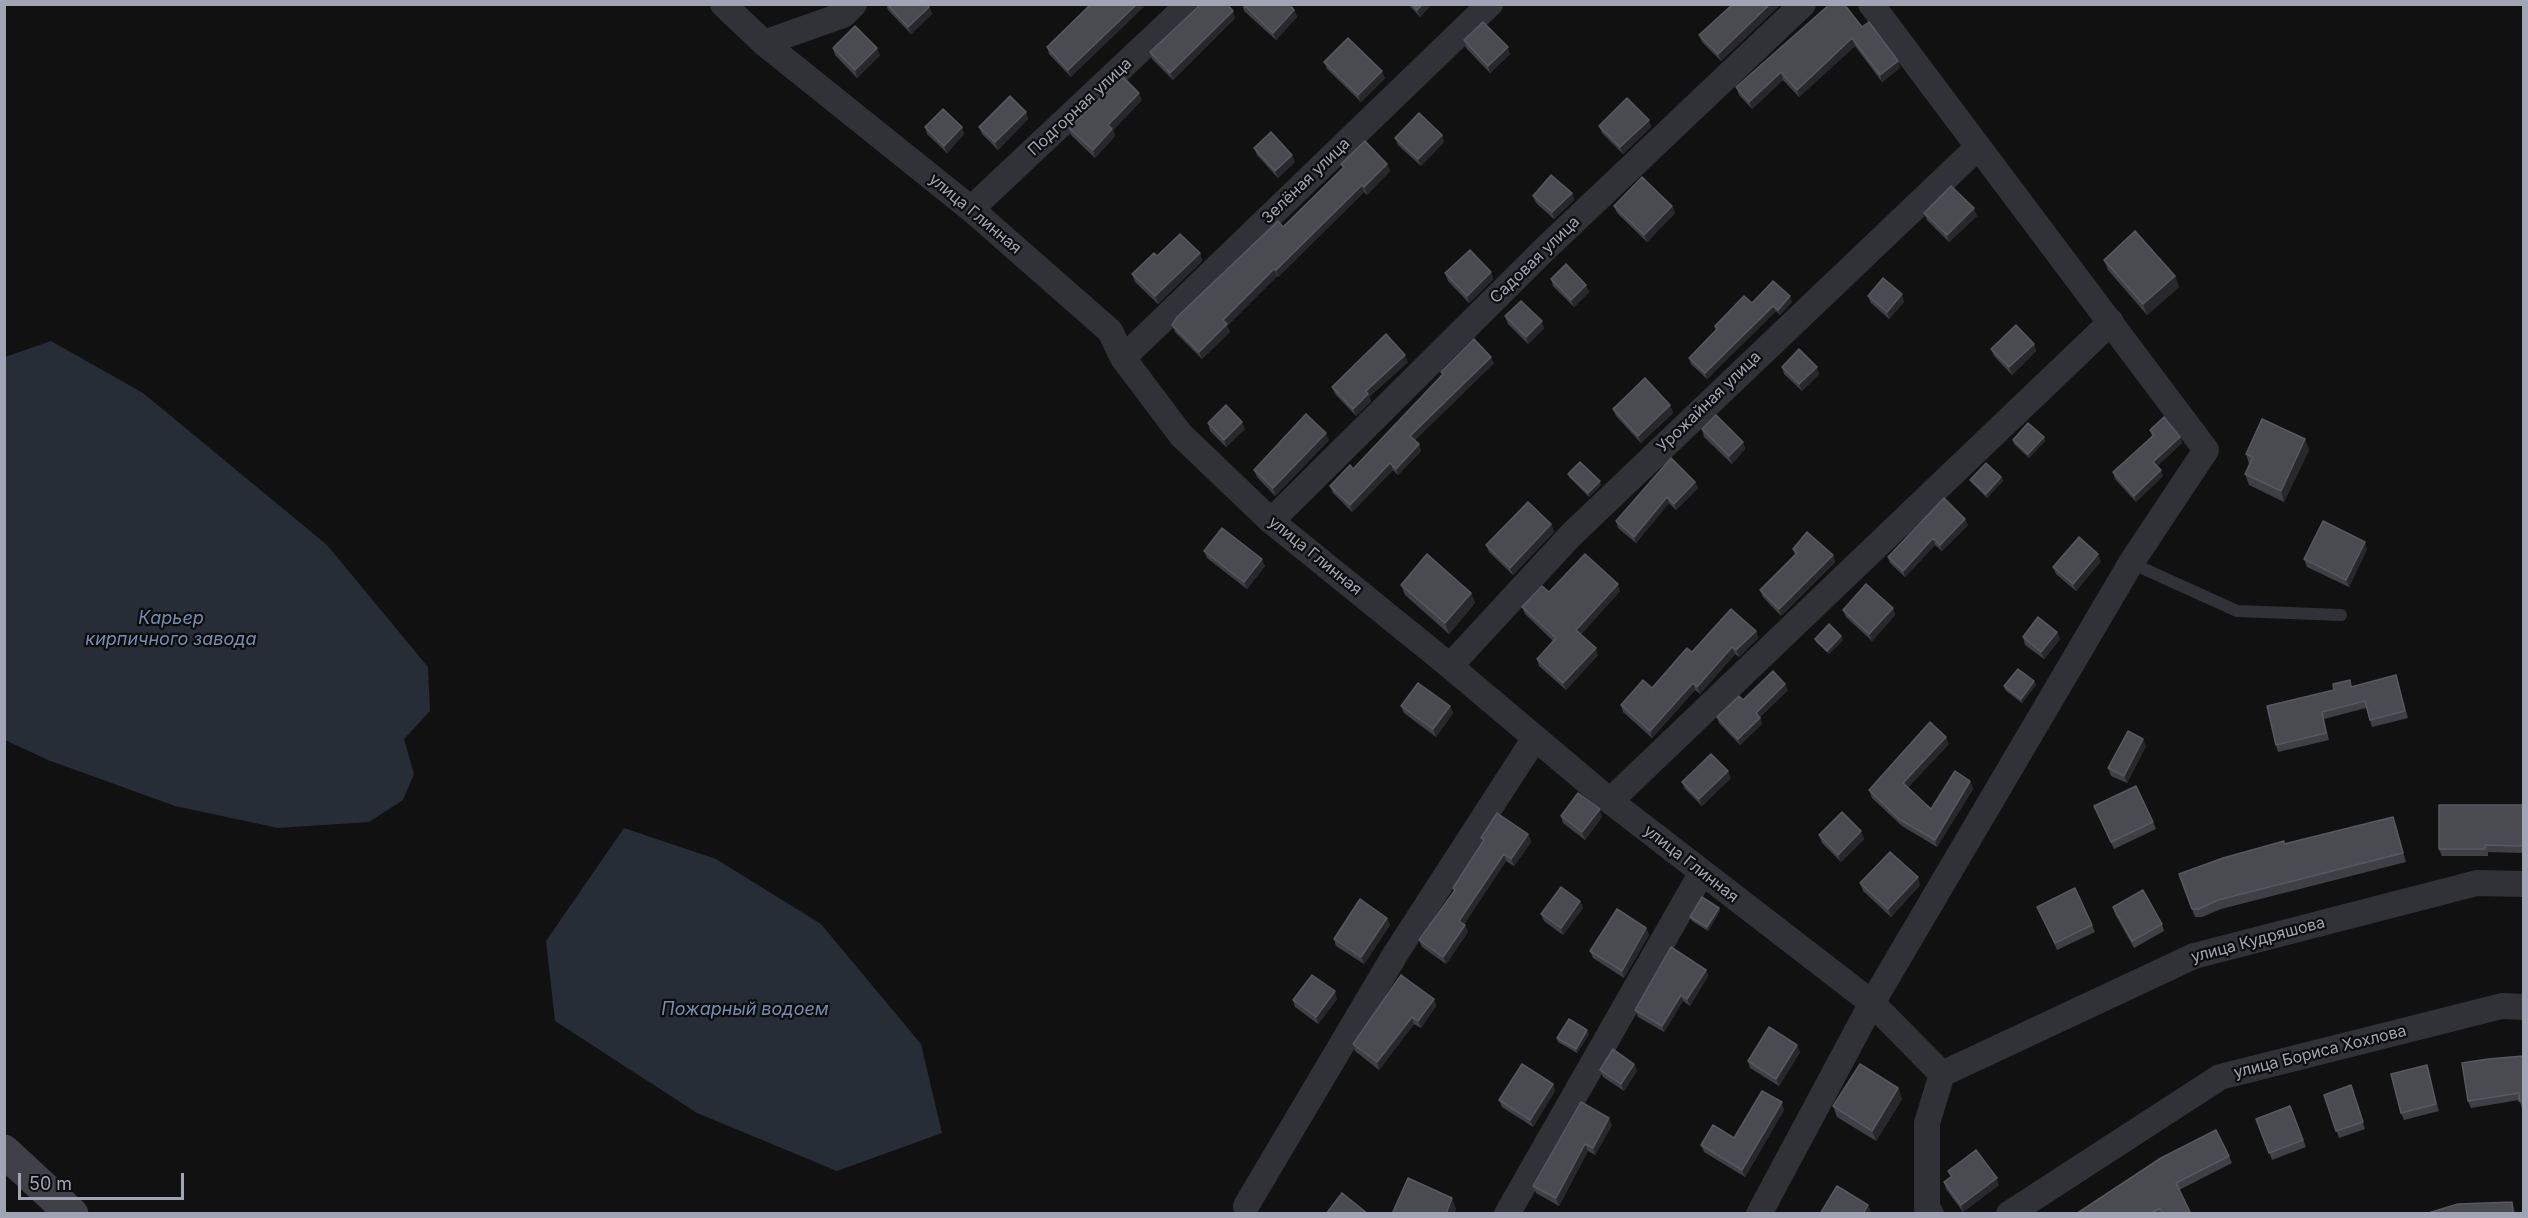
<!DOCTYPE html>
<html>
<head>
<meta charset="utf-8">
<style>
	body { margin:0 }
	#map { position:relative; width:2528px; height:1218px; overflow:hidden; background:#111112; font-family:Inter,sans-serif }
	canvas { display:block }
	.frame { position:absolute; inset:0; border:6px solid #a1a4b4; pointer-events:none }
	.scale { position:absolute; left:18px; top:1173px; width:166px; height:27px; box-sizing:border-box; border:3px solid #a1a4b4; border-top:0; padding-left:8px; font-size:18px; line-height:21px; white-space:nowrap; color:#a1a4b4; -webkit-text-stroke:4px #0c0c0d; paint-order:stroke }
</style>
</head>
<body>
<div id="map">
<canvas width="2528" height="1218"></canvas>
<div class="frame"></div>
<div class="scale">50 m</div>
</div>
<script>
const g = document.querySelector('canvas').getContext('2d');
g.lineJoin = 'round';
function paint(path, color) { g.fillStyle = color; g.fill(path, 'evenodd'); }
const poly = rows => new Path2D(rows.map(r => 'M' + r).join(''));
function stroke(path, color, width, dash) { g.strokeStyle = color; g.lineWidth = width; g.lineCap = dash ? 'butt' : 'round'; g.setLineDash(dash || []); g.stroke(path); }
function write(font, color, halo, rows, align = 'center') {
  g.font = font + ' Inter,sans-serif'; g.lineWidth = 4.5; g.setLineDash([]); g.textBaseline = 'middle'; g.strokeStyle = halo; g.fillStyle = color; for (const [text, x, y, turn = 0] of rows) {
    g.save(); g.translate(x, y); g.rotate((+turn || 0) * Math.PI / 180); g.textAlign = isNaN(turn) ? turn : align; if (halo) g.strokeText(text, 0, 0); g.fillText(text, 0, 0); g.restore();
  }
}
paint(poly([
	[51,341,143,393,327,545,428,667,430,711,404,739,414,774,403,800,369,822,278,828,175,806,48,760,5,740,5,357],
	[624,828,716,859,821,924,921,1044,942,1133,837,1171,697,1113,555,1021,546,941]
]), '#262d37');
stroke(poly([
	[2131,563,2237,611,2341,615]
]), '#313238', 12);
stroke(poly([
	[723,4,764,43,971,209,1110,331,1123,358,1181,435,1271,521,1450,666,1610,801,1872,1003,1942,1074],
	[764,43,843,15,854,4],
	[971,209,1189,4],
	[1123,358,1490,4],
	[1271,521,1547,247,1803,4],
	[1450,666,1571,535,1977,148],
	[1610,801,2111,322],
	[1942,1074,2194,956,2477,883,2524,884],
	[1246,1206,1396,953,1535,738],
	[1507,1214,1701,874],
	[1759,1214,1872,1003,2131,563,2206,450,1871,4],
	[1931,1214,1927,1208,1927,1123,1942,1074],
	[2009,1214,2220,1077,2502,1006,2524,1007]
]), '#313238', 26);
stroke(poly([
	[4,1151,72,1214]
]), '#3f4048', 33);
paint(poly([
	[886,4,928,4,932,14,911,34,888,10],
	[1091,4,1071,77,1049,54,1047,47],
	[1242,4,1294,10,1297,17,1276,40,1244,11],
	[1408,4,1432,4,1420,17],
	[1780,5,1721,61,1702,42,1699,35],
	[1235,18,1173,80,1152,59,1150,52],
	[1862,27,1898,61,1900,68,1882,82,1855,46,1799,97,1783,80,1752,109,1739,95,1736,87],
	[1464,40,1510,54,1490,73,1466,48],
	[833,48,880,55,857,78,835,55],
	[1324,62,1385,78,1361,102,1327,69],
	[1142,100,1113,130,1115,136,1095,158,1071,135,1069,128],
	[1026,112,1028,119,998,150,982,134,979,127],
	[1649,120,1651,127,1623,154,1602,133,1599,126],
	[925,127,962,127,964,134,947,153,927,134],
	[1442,135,1444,142,1421,166,1398,145,1395,138],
	[1254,148,1295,162,1278,178,1257,155],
	[1341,164,1387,164,1390,171,1367,195,1364,192,1278,277,1277,276,1227,326,1230,332,1202,359,1175,332,1172,325,1283,227,1343,169],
	[1572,193,1574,200,1554,219,1536,203,1533,196],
	[1614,206,1672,206,1675,213,1647,242,1617,213],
	[1924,213,1977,216,1949,242,1927,220],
	[1200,253,1202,261,1158,304,1135,282,1132,274,1157,256],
	[2104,260,2175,276,2179,287,2147,315,2108,270],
	[1491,272,1493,279,1469,303,1448,281,1445,273],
	[1551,279,1586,285,1589,292,1574,307,1553,286],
	[1868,296,1904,302,1889,319,1871,303],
	[1792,302,1780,315,1776,311,1707,379,1691,364,1689,358,1716,330,1715,326,1752,303],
	[1505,316,1544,328,1528,344,1508,324],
	[2034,344,2036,351,2012,375,1994,356,1991,349],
	[1408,362,1369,397,1371,401,1356,416,1335,394,1332,387],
	[1494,363,1414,441,1419,444,1421,451,1398,475,1393,470,1352,512,1333,493,1330,486,1353,469,1442,375,1441,372],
	[1782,367,1819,374,1802,391,1784,374],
	[1670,405,1673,413,1641,443,1616,416,1613,409],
	[1208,423,1245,429,1226,447,1210,431],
	[1702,429,1743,442,1745,449,1732,464,1704,437],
	[2150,430,2180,437,2182,443,2157,466,2163,476,2136,502,2115,479,2113,472,2152,436],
	[2044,437,2045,441,2029,458,2014,444,2013,440],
	[2305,439,2309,450,2284,502,2249,485,2245,474,2249,464,2246,454],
	[1329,440,1275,496,1257,477,1254,470],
	[1568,474,1601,485,1589,497,1569,477],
	[2001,477,2003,481,1987,498,1972,483,1970,480],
	[1695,482,1698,488,1676,510,1669,503,1636,543,1618,528,1616,521],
	[1551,524,1554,532,1513,575,1489,552,1486,545],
	[1968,525,1942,551,1935,545,1905,577,1890,563,1888,557],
	[1793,549,1833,555,1835,562,1781,616,1763,597,1760,590,1795,555],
	[2367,549,2349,587,2307,567,2304,559],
	[1204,551,1265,566,1247,589,1207,558],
	[2101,561,2076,591,2056,574,2053,567],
	[1401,585,1471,593,1475,603,1449,634,1405,595],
	[1620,591,1581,634,1598,655,1566,690,1539,666,1537,659,1553,641,1525,614,1522,607,1549,592],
	[1893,608,1895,615,1872,641,1846,617,1843,610],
	[1756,631,1758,638,1739,657,1735,654,1700,694,1695,690,1652,738,1623,712,1621,705,1652,688,1692,652],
	[2057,632,2060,639,2044,659,2025,645,2023,637],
	[1815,639,1843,640,1829,654,1816,642],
	[2396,675,2408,718,2372,727,2366,708,2324,719,2329,740,2278,752,2276,745,2352,687],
	[2034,681,2036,685,2022,703,2005,690,2004,686],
	[1788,690,1760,717,1762,724,1740,745,1719,723,1717,717,1743,700],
	[1401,706,1450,706,1453,713,1436,737,1404,713],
	[1949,744,1908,787,1931,809,1970,781,1973,789,1937,847,1902,826,1872,798,1869,790],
	[2146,746,2127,783,2111,776,2108,768],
	[1731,778,1702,806,1685,789,1682,782],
	[2523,805,2523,853,2488,852,2488,856,2442,856,2439,849],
	[2094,806,2153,822,2156,829,2114,849],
	[1561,816,1602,817,1585,840,1563,823],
	[2396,825,2406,862,2221,909,2202,917,2195,917,2179,874,2285,844],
	[1861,831,1864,839,1841,862,1822,843,1819,835],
	[1528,834,1531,842,1514,866,1506,861,1464,924,1468,932,1446,964,1422,947,1419,940,1454,891,1453,888,1483,842,1481,838],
	[1860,883,1920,885,1891,917,1863,891],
	[1580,901,1583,908,1563,935,1544,921,1541,914],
	[2037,907,2092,925,2095,932,2057,950],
	[2113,907,2162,924,2164,931,2134,948,2115,914],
	[1720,911,1708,931,1692,921,1690,917],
	[1387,918,1390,925,1364,964,1336,946,1334,939],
	[1646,928,1649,935,1624,978,1593,958,1590,951],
	[1706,970,1708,976,1690,1006,1683,1001,1664,1032,1638,1017,1635,1010],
	[1337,999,1318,1024,1295,1007,1293,1000],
	[1434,999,1436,1006,1421,1028,1414,1024,1379,1070,1355,1051,1353,1044],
	[1589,1034,1577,1053,1558,1042,1557,1038],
	[1800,1052,1779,1086,1750,1068,1748,1061],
	[2523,1056,2523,1108,2522,1108,2519,1100,2471,1108,2468,1101],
	[1634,1064,1637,1071,1624,1091,1603,1077,1600,1070],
	[2429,1072,2439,1111,2404,1120,2401,1113],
	[1553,1084,1555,1091,1533,1127,1502,1107,1499,1100],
	[2351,1085,2365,1129,2339,1138,2324,1095],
	[1898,1088,1902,1099,1876,1141,1837,1117,1833,1106],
	[1581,1102,1612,1125,1595,1155,1588,1151,1559,1206,1536,1193,1533,1186],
	[2290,1106,2306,1147,2272,1160,2256,1119],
	[1784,1110,1745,1177,1704,1152,1701,1145,1734,1138],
	[2229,1156,2232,1163,2179,1190,2191,1214,2076,1214],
	[1948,1171,1999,1185,1963,1212,1946,1189,1944,1182,1951,1177]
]), '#3f4045');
paint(poly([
	[1137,4,1147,4,1071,77,1068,70],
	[1423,4,1432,4,1420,17,1417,10],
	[1770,4,1779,4,1780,5,1721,61,1718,54],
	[929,7,932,14,911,34,908,27],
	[1294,10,1297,17,1276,40,1273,33],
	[1233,11,1235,18,1173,80,1170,73],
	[1852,38,1855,46,1799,97,1797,90],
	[1508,47,1510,54,1490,73,1488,66],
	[877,48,880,55,857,78,855,70],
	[1898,61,1900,68,1882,82,1880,75],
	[1382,71,1385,78,1361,102,1358,95],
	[1781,72,1783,80,1752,109,1749,102],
	[1139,93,1142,100,1113,130,1115,136,1095,158,1093,150,1108,125],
	[1026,112,1028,119,998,150,995,142],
	[1649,120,1651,127,1623,154,1620,147],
	[962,127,964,134,947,153,944,146],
	[1442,135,1444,142,1421,166,1418,159],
	[1292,155,1295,162,1278,178,1275,171],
	[1387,164,1390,171,1367,195,1364,187],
	[1362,185,1364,192,1278,277,1276,270],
	[1572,193,1574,200,1554,219,1552,212],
	[1672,206,1675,213,1647,242,1644,235],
	[1974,208,1977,216,1949,242,1947,235],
	[1200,253,1202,261,1158,304,1155,296],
	[1274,269,1277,276,1227,326,1230,332,1202,359,1199,352,1223,320],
	[1491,272,1493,279,1469,303,1467,296],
	[2175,276,2179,287,2147,315,2143,304],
	[1586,285,1589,292,1574,307,1571,300],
	[1902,294,1904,302,1889,319,1887,312],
	[1790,296,1792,302,1780,315,1778,310],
	[1773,306,1776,311,1707,379,1705,373],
	[1542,321,1544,328,1528,344,1526,337],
	[2034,344,2036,351,2012,375,2009,367],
	[1405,355,1408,362,1369,397,1371,401,1356,416,1353,409,1366,391],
	[1491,357,1494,363,1412,443,1410,436],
	[1817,367,1819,374,1802,391,1799,384],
	[1670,405,1673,413,1641,443,1638,436],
	[1242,422,1245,429,1226,447,1224,440],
	[1326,433,1329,440,1275,496,1273,488],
	[2044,437,2045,441,2029,458,2028,454],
	[2180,437,2182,443,2155,468,2153,462],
	[2305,439,2309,450,2284,502,2281,491],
	[1743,442,1745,449,1732,464,1729,456],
	[1419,444,1421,451,1398,475,1396,469],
	[1390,463,1393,470,1352,512,1350,505],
	[2161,470,2163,476,2136,502,2134,496],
	[2001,477,2003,481,1987,498,1986,494],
	[1600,481,1601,485,1589,497,1588,493],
	[1695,482,1698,488,1676,510,1674,504],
	[1667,497,1669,503,1636,543,1634,537],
	[1965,519,1968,525,1942,551,1940,545],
	[1551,524,1554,532,1513,575,1510,568],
	[1933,538,1935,545,1905,577,1903,571],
	[2365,542,2367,549,2349,587,2346,580],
	[2098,554,2101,561,2076,591,2073,584],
	[1833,555,1835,562,1781,616,1779,609],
	[1262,559,1265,566,1247,589,1244,582],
	[1618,584,1620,591,1579,637,1576,630],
	[1471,593,1475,603,1449,634,1445,623],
	[1893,608,1895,615,1872,641,1869,634],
	[1756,631,1758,638,1739,657,1736,650],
	[2057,632,2060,639,2044,659,2041,652],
	[1841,636,1843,640,1829,654,1827,651],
	[1732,647,1735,654,1700,694,1697,687],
	[1596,648,1598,655,1566,690,1563,683],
	[2034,681,2036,685,2022,703,2021,699],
	[1693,683,1695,690,1652,738,1650,731],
	[1785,684,1788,690,1758,719,1756,713],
	[1450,706,1453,713,1436,737,1433,729],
	[1760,718,1762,724,1740,745,1738,739],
	[1946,737,1949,744,1906,790,1903,783],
	[2143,739,2146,746,2127,783,2124,776],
	[1728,771,1731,778,1702,806,1699,799],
	[1970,781,1973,789,1937,847,1935,840],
	[1600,809,1602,817,1585,840,1582,832],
	[2393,817,2396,825,2406,862,2403,853],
	[1861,831,1864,839,1841,862,1838,855],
	[1528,834,1531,842,1514,866,1511,859],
	[1504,854,1506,861,1462,928,1459,921],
	[1918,877,1920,885,1891,917,1888,909],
	[1580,901,1583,908,1563,935,1561,928],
	[1719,908,1720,911,1708,931,1707,927],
	[1387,918,1390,925,1364,964,1361,957],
	[1465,925,1468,932,1446,964,1443,957],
	[1646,928,1649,935,1624,978,1622,971],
	[1706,970,1708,976,1690,1006,1687,999],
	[1335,991,1337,999,1318,1024,1316,1017],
	[1681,995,1683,1001,1664,1032,1662,1026],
	[1434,999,1436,1006,1421,1028,1418,1021],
	[1412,1017,1414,1024,1379,1070,1377,1062],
	[1587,1030,1589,1034,1577,1053,1576,1049],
	[1797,1045,1800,1052,1779,1086,1776,1079],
	[1634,1064,1637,1071,1624,1091,1621,1084],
	[2427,1065,2429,1072,2439,1111,2436,1104],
	[1553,1084,1555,1091,1533,1127,1530,1120],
	[1898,1088,1902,1099,1876,1141,1872,1131],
	[1782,1102,1784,1110,1745,1177,1742,1170],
	[1609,1118,1612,1125,1595,1155,1593,1148],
	[1585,1144,1588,1151,1559,1206,1556,1198],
	[1997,1178,1999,1185,1963,1212,1961,1205],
	[1452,1198,1456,1209,1454,1214,1446,1214],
	[2512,1202,2515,1209,2515,1214,2513,1214],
	[1868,1205,1871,1212,1870,1214,1863,1214]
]), '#28282c');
const building = poly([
	[887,4,927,4,929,7,908,27,887,4],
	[1091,4,1137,4,1068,70,1047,47,1091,4],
	[1199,4,1227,4,1233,11,1170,73,1150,52,1197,8,1199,4],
	[1243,4,1289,4,1294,10,1273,33,1243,4],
	[1412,4,1423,4,1417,10,1412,4],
	[1733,4,1770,4,1718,54,1699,35,1733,4],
	[1830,4,1844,4,1862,27,1869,22,1898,61,1880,75,1852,38,1797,90,1781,72,1749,102,1736,87,1830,4],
	[1483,22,1508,47,1488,66,1464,40,1483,22],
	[855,26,877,48,855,70,833,48,855,26],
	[1348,38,1382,71,1358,95,1324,62,1348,38],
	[1123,77,1139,93,1108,125,1112,129,1093,150,1069,128,1123,77],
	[1010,96,1026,112,995,142,979,127,1010,96],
	[1627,98,1649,120,1620,147,1599,126,1627,98],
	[943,109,962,127,944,146,925,127,943,109],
	[1419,113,1442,135,1418,159,1395,138,1419,113],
	[1271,132,1292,155,1275,171,1254,148,1271,132],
	[1365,141,1387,164,1364,187,1362,185,1276,270,1274,269,1223,320,1227,324,1199,352,1172,325,1177,317,1278,221,1283,227,1344,167,1341,164,1365,141],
	[1551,175,1572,193,1552,212,1533,196,1551,175],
	[1642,177,1672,206,1644,235,1614,206,1642,177],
	[1951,186,1974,208,1947,235,1924,213,1951,186],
	[2135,231,2175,276,2143,304,2104,260,2135,231],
	[1180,234,1200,253,1155,296,1132,274,1154,253,1157,256,1180,234],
	[1470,250,1491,272,1467,296,1445,273,1470,250],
	[1566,264,1586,285,1571,300,1551,279,1566,264],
	[1883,278,1902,294,1887,312,1868,296,1883,278],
	[1773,281,1790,296,1778,310,1773,306,1705,373,1689,358,1717,329,1715,326,1744,296,1752,303,1773,281],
	[1521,301,1542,321,1526,337,1505,316,1521,301],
	[2016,325,2034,344,2009,367,1991,349,2016,325],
	[1386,334,1405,355,1366,391,1368,394,1353,409,1332,387,1386,334],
	[1474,339,1491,357,1410,436,1419,444,1396,469,1390,463,1350,505,1330,486,1350,465,1353,469,1443,374,1441,372,1474,339],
	[1799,349,1817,367,1799,384,1782,367,1799,349],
	[1645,378,1670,405,1638,436,1613,409,1645,378],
	[1226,405,1242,422,1224,440,1208,423,1226,405],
	[1306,414,1326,433,1273,488,1254,470,1306,414],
	[1716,415,1743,442,1729,456,1702,429,1716,415],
	[2164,417,2180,437,2153,462,2161,470,2134,496,2113,472,2154,435,2150,430,2164,417],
	[2262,419,2305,439,2281,491,2245,474,2253,457,2246,454,2262,419],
	[2028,423,2044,437,2028,454,2013,440,2028,423],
	[1671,458,1695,482,1674,504,1667,497,1634,537,1616,521,1671,458],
	[1580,462,1600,481,1588,493,1568,474,1580,462],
	[1986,463,2001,477,1986,494,1970,480,1986,463],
	[1944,498,1965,519,1940,545,1933,538,1903,571,1888,557,1944,498],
	[1528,502,1551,524,1510,568,1486,545,1528,502],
	[2323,521,2365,542,2346,580,2304,559,2323,521],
	[1222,528,1262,559,1244,582,1204,551,1222,528],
	[1807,532,1833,555,1779,609,1760,590,1797,553,1793,549,1807,532],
	[2079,537,2098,554,2073,584,2053,567,2079,537],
	[1427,554,1471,593,1445,623,1401,585,1427,554],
	[1585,554,1618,584,1576,630,1596,648,1563,683,1537,659,1556,638,1522,607,1542,586,1549,592,1585,554],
	[1866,584,1893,608,1869,634,1843,610,1866,584],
	[1731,609,1756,631,1736,650,1732,647,1697,687,1693,683,1650,731,1621,705,1643,680,1652,688,1687,648,1692,652,1731,609],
	[2038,617,2057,632,2041,652,2023,637,2038,617],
	[1829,624,1841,636,1827,651,1815,639,1829,624],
	[2018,669,2034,681,2021,699,2004,686,2018,669],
	[1773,671,1785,684,1756,713,1760,718,1738,739,1717,717,1739,696,1743,700,1773,671],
	[2396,675,2405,711,2370,720,2365,701,2322,712,2326,733,2276,745,2267,706,2334,690,2333,684,2350,680,2351,687,2396,675],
	[1418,683,1450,706,1433,729,1401,706,1418,683],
	[1930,722,1946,737,1903,783,1931,809,1955,771,1970,781,1935,840,1899,819,1869,790,1930,722],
	[2128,731,2143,739,2124,776,2108,768,2128,731],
	[1711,754,1728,771,1699,799,1682,782,1711,754],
	[2136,786,2153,822,2111,842,2094,806,2136,786],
	[1578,793,1600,809,1582,832,1561,816,1578,793],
	[2439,805,2523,805,2523,846,2485,845,2485,849,2439,849,2439,805],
	[1842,812,1861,831,1838,855,1819,835,1842,812],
	[1497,813,1528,834,1511,859,1504,854,1459,921,1465,925,1443,957,1419,940,1455,890,1453,888,1484,840,1481,838,1497,813],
	[2393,817,2403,853,2218,900,2199,909,2192,909,2179,874,2223,858,2284,841,2284,844,2393,817],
	[1890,852,1918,877,1888,909,1860,883,1890,852],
	[1561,887,1580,901,1561,928,1541,914,1561,887],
	[2075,888,2092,925,2055,943,2037,907,2075,888],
	[2143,890,2162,924,2132,941,2113,907,2143,890],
	[1702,897,1719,908,1707,927,1690,917,1702,897],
	[1360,899,1387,918,1361,957,1334,939,1360,899],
	[1617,909,1646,928,1622,971,1590,951,1617,909],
	[1671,947,1706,970,1687,999,1681,995,1662,1026,1635,1010,1671,947],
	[1312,975,1335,991,1316,1017,1293,1000,1312,975],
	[1401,975,1434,999,1418,1021,1412,1017,1377,1062,1353,1044,1401,975],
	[1569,1019,1587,1030,1576,1049,1557,1038,1569,1019],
	[1769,1027,1797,1045,1776,1079,1748,1061,1769,1027],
	[1613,1049,1634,1064,1621,1084,1600,1070,1613,1049],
	[2523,1056,2523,1101,2519,1101,2519,1093,2468,1101,2462,1063,2488,1059,2523,1056],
	[1522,1064,1553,1084,1530,1120,1499,1100,1522,1064],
	[1860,1064,1898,1088,1872,1131,1833,1106,1860,1064],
	[2427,1065,2436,1104,2401,1113,2391,1074,2427,1065],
	[2351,1085,2363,1122,2336,1131,2324,1095,2351,1085],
	[1762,1091,1782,1102,1742,1170,1701,1145,1713,1125,1734,1138,1762,1091],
	[1581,1102,1609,1118,1593,1148,1585,1144,1556,1198,1533,1186,1581,1102],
	[2290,1106,2303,1140,2269,1153,2256,1119,2290,1106],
	[2216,1130,2229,1156,2176,1183,2191,1214,2163,1214,2160,1208,2150,1214,2076,1214,2161,1158,2216,1130],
	[1976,1150,1997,1178,1961,1205,1944,1182,1952,1176,1948,1171,1976,1150],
	[1408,1178,1452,1198,1446,1214,1392,1214,1408,1178],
	[1837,1186,1868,1205,1863,1214,1820,1214,1837,1186],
	[1342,1193,1368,1214,1326,1214,1342,1193],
	[2512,1202,2513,1214,2425,1214,2458,1204,2512,1202]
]);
paint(building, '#4a4a51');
stroke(building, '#585861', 1.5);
write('16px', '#a1a4b4', '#0c0c0d', [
	["Подгорная улица",1080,107,-43],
	["Зелёная улица",1306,181,-44],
	["улица Глинная",975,214,40],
	["Садовая улица",1535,260,-44],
	["Урожайная улица",1709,402,-44],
	["улица Глинная",1315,556,39],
	["улица Глинная",1691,864,38],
	["улица Кудряшова",2258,940,-15],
	["улица Бориса Хохлова",2320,1052,-14]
]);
write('italic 18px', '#758db2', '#0c0c0d', [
	["Карьер",171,619],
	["кирпичного завода",171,640],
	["Пожарный водоем",745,1010]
]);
</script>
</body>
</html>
